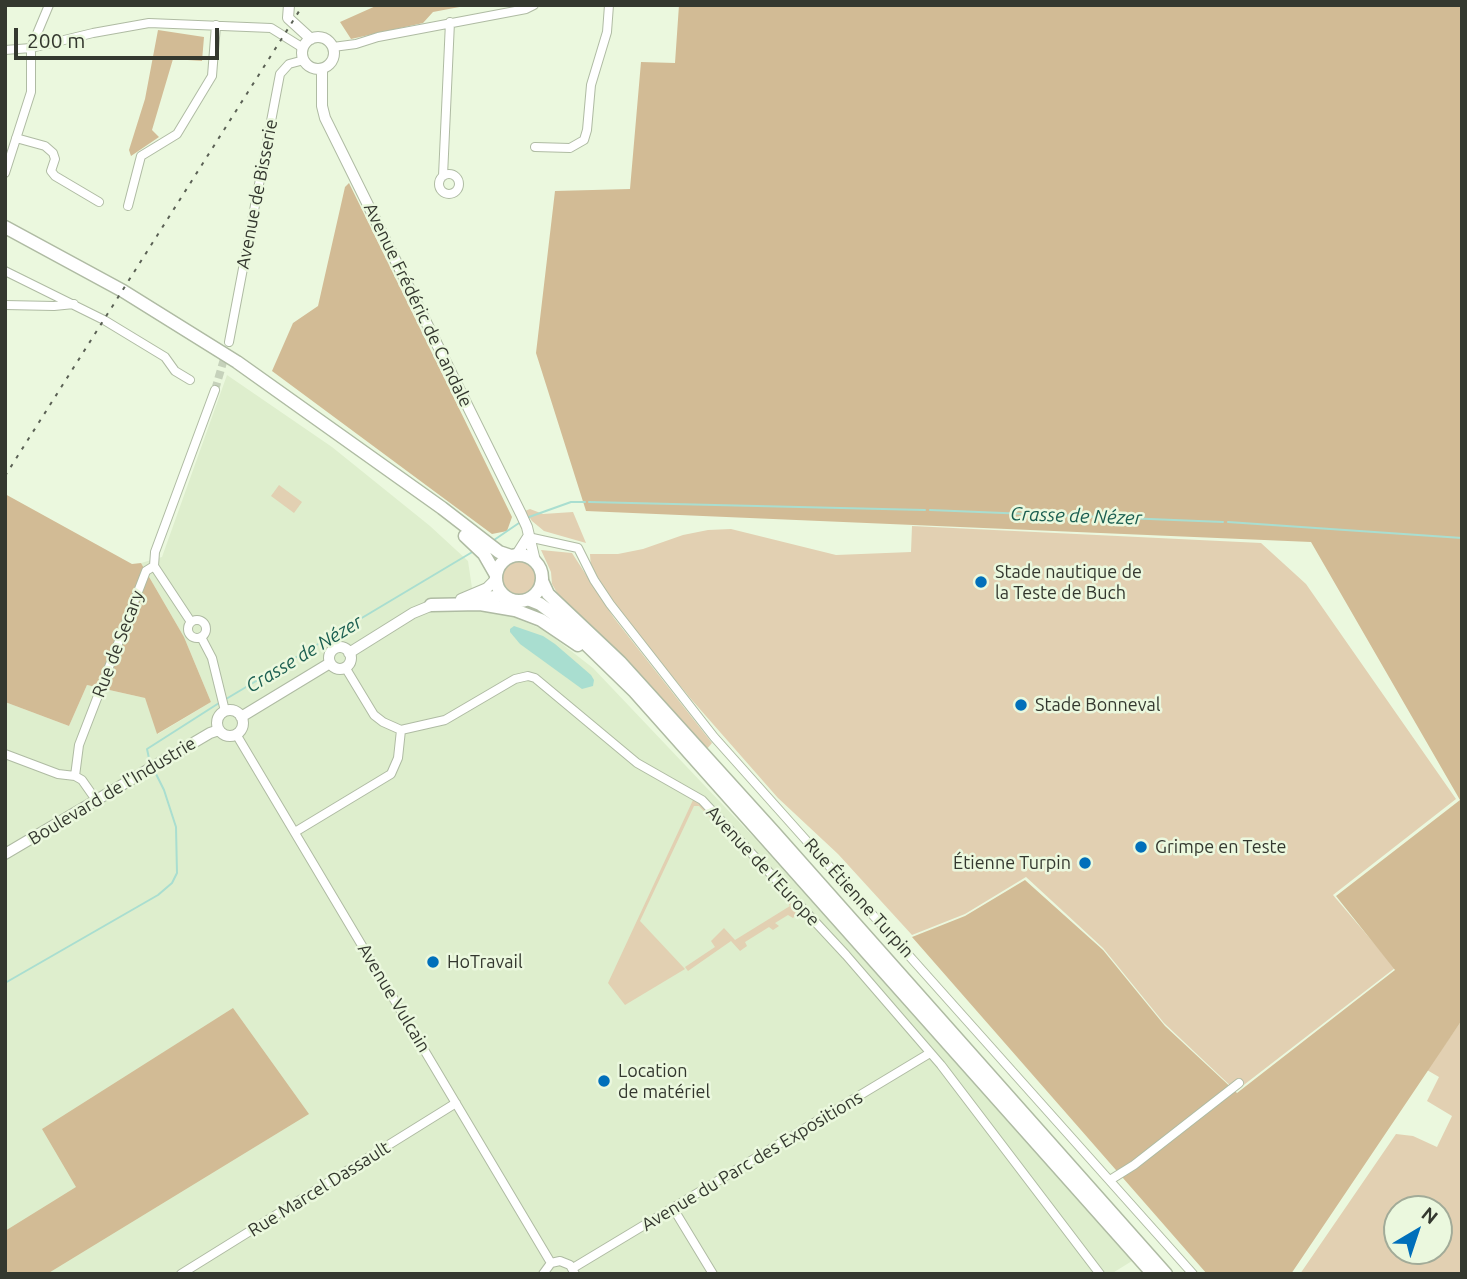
<!DOCTYPE html>
<html>
<head>
<meta charset="utf-8">
<style>
	body { margin:0 }
	#map { position:relative; width:1467px; height:1279px; overflow:hidden; background:#ebf8de; font-family:Ubuntu,sans-serif }
	canvas { display:block }
	.frame { position:absolute; inset:0; border:7px solid #34382f; pointer-events:none }
	.north { position:absolute; left:1383px; top:1195px; width:70px; height:70px; box-sizing:border-box; background:#ebf8de; border:2px solid #a2ab98; border-radius:50%; rotate:39deg; font-size:19px; font-weight:700; line-height:28px; text-align:center; color:#34382f }
	.north::after { content:''; display:block; margin:auto; width:24px; height:32px; background:#006fba; clip-path:polygon(50% 0,100% 100%,50% 72%,0 100%) }
	.scale { position:absolute; left:14px; top:28px; width:205px; height:32px; box-sizing:border-box; border:4px solid #34382f; border-top:0; padding-left:9px; font-size:21px; line-height:24px; white-space:nowrap; color:#34382f; -webkit-text-stroke:5px #ebf8de; paint-order:stroke }
</style>
</head>
<body>
<div id="map">
<canvas width="1467" height="1279"></canvas>
<div class="frame"></div>
<div class="north">N</div>
<div class="scale">200 m</div>
</div>
<script>
const g = document.querySelector('canvas').getContext('2d');
g.lineJoin = 'round';
function paint(path, color) { g.fillStyle = color; g.fill(path, 'evenodd'); }
const poly = rows => new Path2D(rows.map(r => 'M' + r).join(''));
function stroke(path, color, width, dash) { g.strokeStyle = color; g.lineWidth = width; g.lineCap = dash ? 'butt' : 'round'; g.setLineDash(dash || []); g.stroke(path); }
function write(font, color, halo, rows, align = 'center') {
  g.font = font + ' Ubuntu,sans-serif'; g.lineWidth = 5; g.setLineDash([]); g.textBaseline = 'middle'; g.strokeStyle = halo; g.fillStyle = color; for (const [text, x, y, turn = 0] of rows) {
    g.save(); g.translate(x, y); g.rotate((+turn || 0) * Math.PI / 180); g.textAlign = isNaN(turn) ? turn : align; if (halo) g.strokeText(text, 0, 0); g.fillText(text, 0, 0); g.restore();
  }
}
paint(poly([
	[227,375,332,447,430,526,468,561,475,608,511,616,544,630,593,668,761,845,1132,1261,1111,1274,5,1274,5,702,69,726,87,685,145,698,158,734,211,702,184,637,141,563,162,557]
]), '#deeecd');
paint(poly([
	[279,485,302,502,294,513,271,496],
	[530,509,543,514,573,512,586,543,544,531,532,521,525,511],
	[912,526,1261,543,1306,584,1456,799,1333,895,1395,968,1236,1091,1164,1023,1103,948,1026,877,965,914,912,935,838,854,778,798,691,699,630,625,591,569,590,554,618,554,643,549,683,535,708,530,731,529,836,555,911,552],
	[541,550,572,553,614,618,712,743,706,750,561,600,552,584,551,572],
	'501 578a18 18 0 1 1 36 0a18 18 0 1 1-36 0Z',
	[693,800,697,800,725,830,723,831,699,806,694,806,640,921,685,969,625,1005,608,983],
	[779,893,782,893,796,908,795,916,793,918,788,915,775,923,779,926,773,930,769,927,745,942,747,946,740,951,731,941,688,971,685,967,715,947,711,941,724,928,735,940,790,906],
	[1462,1020,1462,1274,1300,1274,1396,1134,1413,1136,1437,1147,1452,1116,1427,1101,1439,1077,1427,1070],
	[1397,1209,1439,1209,1439,1251,1397,1251]
]), '#e2d0b2');
paint(poly([
	[378,5,470,5,433,12,423,23,351,39,340,22],
	[679,5,1462,5,1462,1020,1291,1274,1207,1274,912,937,965,916,1025,880,1103,950,1165,1026,1237,1093,1395,970,1336,896,1460,800,1311,542,586,511,536,353,555,191,630,189,641,62,675,63],
	[158,30,204,37,202,61,173,59,152,130,159,137,131,156,129,150,145,99],
	[349,183,512,517,507,531,492,534,272,371,293,323,318,306,345,187],
	[5,494,132,564,141,563,184,637,211,702,157,734,145,698,87,685,69,726,5,702],
	[233,1008,309,1114,47,1274,5,1274,5,1231,76,1187,42,1129]
]), '#d2bb95');
paint(poly([
	[514,626,543,636,555,644,591,675,594,680,593,686,582,689,520,644,510,632,510,629]
]), '#a9ded0');
stroke(poly([
	[589,502,925,510],
	[930,510,1223,522],
	[529,517,571,502,585,502],
	[1228,522,1462,538],
	[494,540,519,523],
	[226,699,474,551],
	[150,763,147,749,219,703],
	[5,983,158,895,172,883,177,873,176,827,164,790,154,770]
]), '#a9ded0', 2);
stroke(poly([
	[215,390,226,352]
]), '#c6d2bb', 8, [8, 4]);
const minor = poly([
	[333,47,356,44,378,37,526,9,534,5],
	[5,50,31,48,93,33,149,23,271,28,303,48],
	[16,138,45,146,53,153,55,159,51,171,55,176,99,202],
	[535,147,570,148,584,140,587,130,591,85,607,32,609,5],
	[5,173,31,92,31,48,49,5],
	'439 184a10 10 0 1 1 20 0a10 10 0 1 1-20 0Z',
	[443,176,450,22],
	[128,206,141,156,177,134,212,76,216,25],
	[5,271,104,320,165,357,175,371,190,380],
	[5,305,54,306,74,304],
	[229,342,280,74,289,64,304,60],
	[528,537,578,548,594,580,610,604,714,737,1193,1274],
	[154,566,155,552,215,390],
	[154,566,191,622],
	'188 629a9 9 0 1 1 18 0a9 9 0 1 1-18 0Z',
	[201,637,212,658,225,711],
	[345,667,374,715,383,722,401,730,445,720,515,679,528,676,535,678,637,763,702,800,846,955,941,1065,1100,1274],
	[236,734,551,1263],
	[5,754,58,774,75,776],
	[96,800,82,780,75,776,79,745,146,571,154,566],
	[295,832,391,774,398,758,401,730],
	[1110,1180,1134,1165,1239,1083],
	[673,1208,713,1274],
	[573,1268,930,1053],
	[181,1274,456,1103],
	[543,1274,551,1263,560,1261,570,1265,575,1274]
]);
const tertiary = poly([
	[289,5,288,18,311,39],
	'302 53a16 16 0 1 1 32 0a16 16 0 1 1-32 0Z',
	[322,69,322,106,325,118,521,514,527,527,535,561],
	[516,556,528,537],
	[461,599,487,588,496,579],
	[471,599,495,596,508,598],
	'329 658a11 11 0 1 1 22 0a11 11 0 1 1-22 0Z',
	[349,653,413,613,435,604],
	'217 723a13 13 0 1 1 26 0a13 13 0 1 1-26 0Z',
	[241,717,330,663],
	[5,854,210,733,219,730]
]);
const primary = poly([
	[5,227,123,291,237,362,442,508,499,552,511,556],
	[465,536,484,554,496,575],
	'496 578a23 23 0 1 1 46 0a23 23 0 1 1-46 0Z'
]);
const trunk = poly([
	[542,581,548,594,620,662,773,831,1166,1274],
	[530,600,540,604,559,618,635,692,1153,1274],
	[431,605,480,604,515,610,541,620,578,645]
]);
stroke(minor, '#afbba3', 10);
stroke(tertiary, '#afbba3', 12);
stroke(primary, '#afbba3', 15);
stroke(trunk, '#afbba3', 15);
stroke(minor, '#fff', 8);
stroke(tertiary, '#fff', 10);
stroke(primary, '#fff', 12);
stroke(trunk, '#fff', 12);
stroke(poly([
	[5,476,303,5]
]), '#5a6054', 2, [3.5, 7]);
for (const [x, y, r, color] of [
	[981,582,7,"#006fba"],
	[1021,705,7,"#006fba"],
	[1141,847,7,"#006fba"],
	[1085,863,7,"#006fba"],
	[433,962,7,"#006fba"],
	[604,1081,7,"#006fba"]
]) { const dot = new Path2D(); dot.arc(x, y, r, 0, 2 * Math.PI); g.fillStyle = color; g.fill(dot); stroke(dot, '#ebf8de', 2.5); }
write('18px', '#34382f', '#ebf8de', [
	["Avenue de Bisserie",257,194,-79],
	["Avenue Frédéric de Candale",418,305,64],
	["Rue de Secary",118,644,-69],
	["Boulevard de l'Industrie",112,791,-31],
	["Avenue de l'Europe",763,866,47],
	["Rue Étienne Turpin",859,898,48],
	["Avenue Vulcain",394,998,59],
	["Avenue du Parc des Expositions",752,1161,-31],
	["Rue Marcel Dassault",319,1189,-32]
]);
write('18px', '#34382f', '#ebf8de', [
	["Stade nautique de",995,572],
	["la Teste de Buch",995,593],
	["Stade Bonneval",1035,705],
	["Grimpe en Teste",1155,847],
	["Étienne Turpin",1071,863,"right"],
	["HoTravail",447,962],
	["Location",618,1071],
	["de matériel",618,1092]
], 'left');
write('italic 19px', '#1a5e50', '#ebf8de', [
	["Crasse de Nézer",1076,516,2],
	["Crasse de Nézer",304,654,-31]
]);
</script>
</body>
</html>
